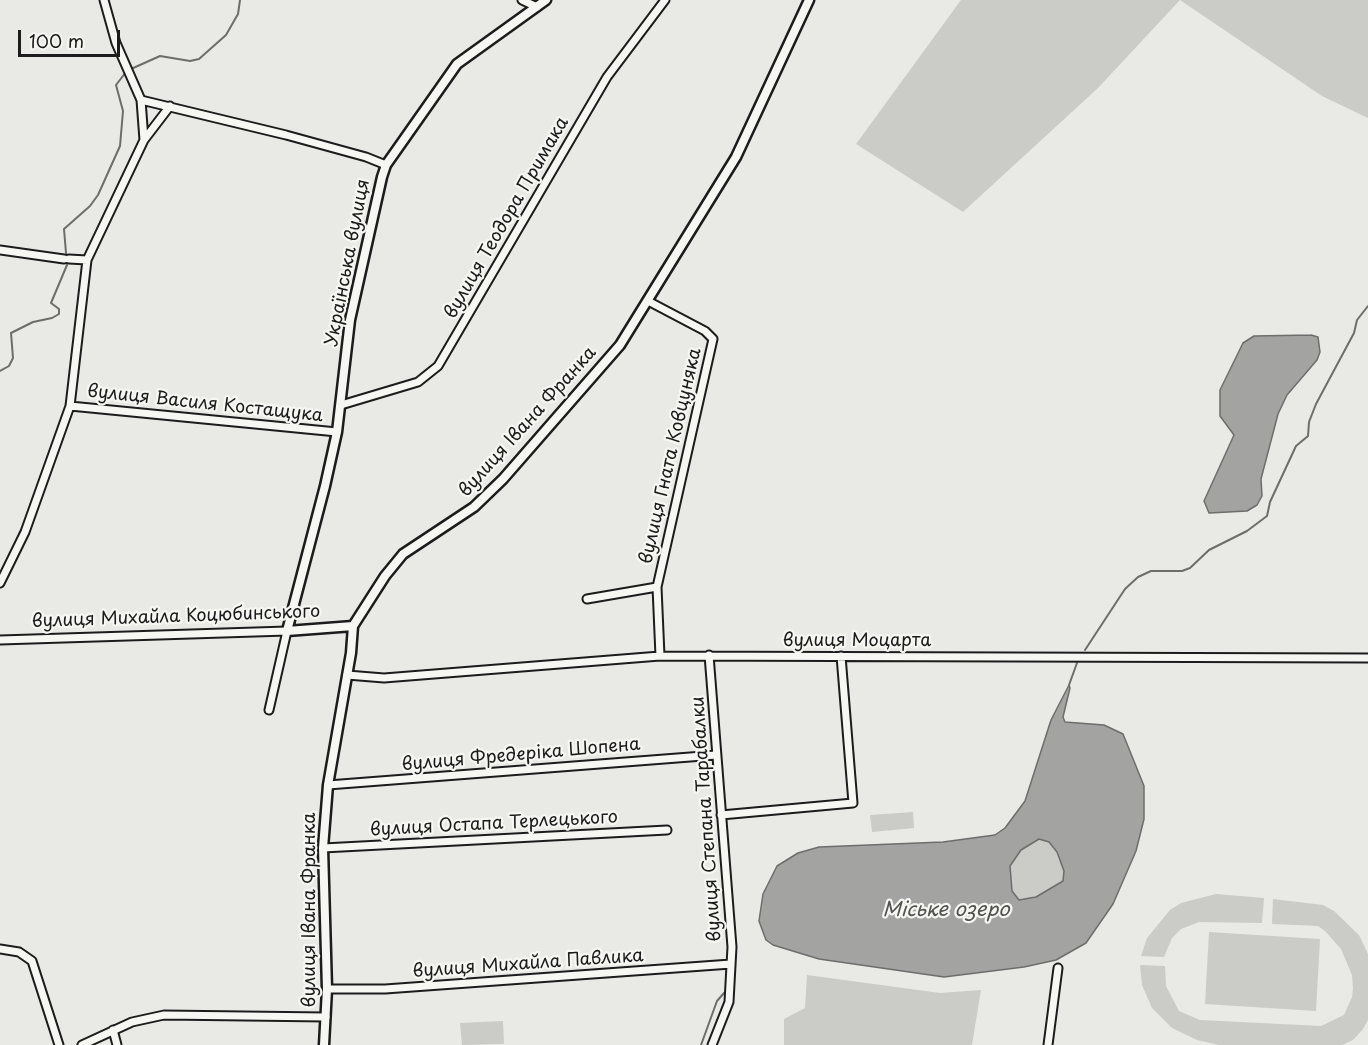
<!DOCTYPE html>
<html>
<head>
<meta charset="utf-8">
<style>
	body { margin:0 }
	#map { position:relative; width:1368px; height:1045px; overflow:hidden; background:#e9e9e5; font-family:"Playpen Sans",sans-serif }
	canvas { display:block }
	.scale { position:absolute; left:18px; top:30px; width:102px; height:27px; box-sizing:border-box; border:3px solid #1c1c1c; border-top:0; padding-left:8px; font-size:18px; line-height:21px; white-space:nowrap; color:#1c1c1c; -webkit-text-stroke:4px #f6f6f2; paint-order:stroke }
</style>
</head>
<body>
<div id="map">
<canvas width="1368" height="1045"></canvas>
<div class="scale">100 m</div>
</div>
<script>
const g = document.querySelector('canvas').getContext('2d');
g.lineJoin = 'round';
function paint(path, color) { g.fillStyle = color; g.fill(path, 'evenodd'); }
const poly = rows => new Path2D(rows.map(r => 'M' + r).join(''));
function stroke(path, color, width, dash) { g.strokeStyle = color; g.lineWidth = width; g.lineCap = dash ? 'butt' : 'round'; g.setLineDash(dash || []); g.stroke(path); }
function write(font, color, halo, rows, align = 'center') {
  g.font = font + ' "Playpen Sans",sans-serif'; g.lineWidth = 4.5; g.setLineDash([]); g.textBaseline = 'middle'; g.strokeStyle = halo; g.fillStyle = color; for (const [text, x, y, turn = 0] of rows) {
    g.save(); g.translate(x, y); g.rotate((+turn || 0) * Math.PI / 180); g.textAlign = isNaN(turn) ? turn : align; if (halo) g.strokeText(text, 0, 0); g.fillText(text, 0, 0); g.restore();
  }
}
paint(poly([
	[961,0,1368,0,1368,118,1322,96,1180,0,1098,88,963,212,856,144],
	[913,812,914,828,872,832,870,815],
	[1039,839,1049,842,1057,852,1065,871,1063,881,1036,897,1019,901,1012,891,1010,866,1021,850],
	[1216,894,1264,898,1262,923,1199,922,1181,929,1172,938,1164,957,1141,956,1147,938,1170,910,1181,903],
	[1273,899,1323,905,1334,911,1359,935,1368,954,1368,1020,1363,1029,1353,1040,1342,1045,1219,1045,1197,1040,1172,1028,1152,1008,1142,985,1140,965,1165,966,1166,986,1179,1011,1200,1020,1321,1026,1344,1015,1352,997,1353,988,1352,975,1341,949,1325,931,1318,926,1272,924],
	[1209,932,1320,939,1316,1011,1205,1004],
	[807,975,940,993,981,990,972,1045,784,1045,784,1019,805,1008],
	[503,1021,504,1044,462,1045,460,1023]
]), '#cbcbc7');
const water = poly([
	[1311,335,1318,337,1320,352,1317,360,1287,395,1278,414,1261,479,1262,496,1257,505,1247,511,1209,513,1204,501,1234,435,1220,416,1220,390,1243,343,1254,336,1311,335],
	[1069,685,1070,688,1063,717,1065,722,1104,725,1123,734,1144,786,1144,819,1136,851,1113,904,1086,943,1056,960,1024,967,944,977,819,959,773,945,766,940,759,921,763,894,777,866,798,853,819,847,943,842,995,835,1005,828,1025,801,1051,720,1069,685],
	[1039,839,1049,842,1057,852,1064,871,1063,881,1036,897,1019,900,1012,891,1010,866,1021,850,1039,839]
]);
paint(water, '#a3a3a1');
stroke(water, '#6d6d6c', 1.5);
stroke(poly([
	[131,69,160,56,190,61,199,59,226,35,238,14,240,0],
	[0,371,9,366,13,358,11,333,33,322,52,318,59,314,59,309,51,303,67,265,64,229,90,206,98,195,120,146,123,111,116,85,126,72],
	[1085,650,1125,589,1138,577,1151,571,1182,571,1190,568,1209,550,1247,531,1267,516,1270,502,1296,446,1308,436,1309,422,1316,404,1354,333,1357,320,1368,306],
	[1069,685,1077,663],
	[701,1045,717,1001,724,993]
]), '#6d6d6c', 2);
const minor = poly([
	[522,0,537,7],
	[141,100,286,135,366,157,386,165],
	[144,140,170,106],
	[0,250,64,259],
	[69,259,87,260],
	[648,301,705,331,713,339,657,587,660,656],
	[341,405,418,382,438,366,607,77,665,0],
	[70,406,337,432],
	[0,583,25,532,70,406,87,260,144,140,141,100,116,43,104,0],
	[587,599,657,587],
	[0,640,287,631,269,710],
	[709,655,732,947,729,1002,712,1045],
	[347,675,384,678,660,656,1368,658],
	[328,785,716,755],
	[721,815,853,803,841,656],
	[323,848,667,830],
	[0,949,19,952,32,961,59,1045],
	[327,989,385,989,731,964],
	[113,1030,117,1045],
	[82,1045,132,1022,164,1015,326,1017],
	[1048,1045,1058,968]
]);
const tertiary = poly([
	[353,626,287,631,325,486,337,432,350,320,382,177,386,165,457,64,546,0],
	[324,1045,327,989,323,848,328,785,351,653,353,626,385,576,403,554,474,507,503,479,620,345,736,157,809,0]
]);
stroke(minor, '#1c1c1c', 11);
stroke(tertiary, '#1c1c1c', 13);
stroke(minor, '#f6f6f2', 7);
stroke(tertiary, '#f6f6f2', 8);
write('18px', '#1c1c1c', '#f6f6f2', [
	["вулиця Теодора Примака",507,218,-60],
	["Українська вулиця",348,263,-79],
	["вулиця Василя Костащука",205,404,6],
	["вулиця Івана Франка",528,422,-48],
	["вулиця Гната Ковцуняка",671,456,-77],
	["вулиця Михайла Коцюбинського",176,617,-2],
	["вулиця Моцарта",857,641],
	["вулиця Фредеріка Шопена",521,755,-5],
	["вулиця Степана Тарабалки",707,819,-94],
	["вулиця Остапа Терлецького",494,824,-3],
	["вулиця Івана Франка",310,910,-90],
	["вулиця Михайла Павлика",528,964,-4]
]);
write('italic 20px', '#525251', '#f6f6f2', [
	["Міське озеро",946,910]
]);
</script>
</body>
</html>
